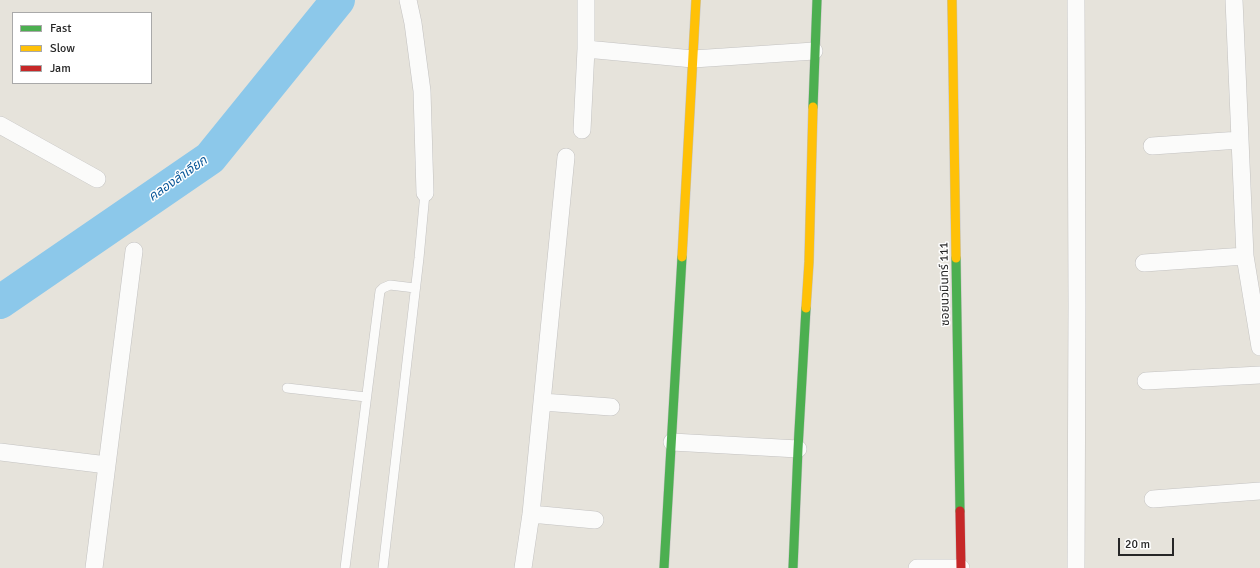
<!DOCTYPE html>
<html>
<head>
<meta charset="utf-8">
<style>
	body { margin:0 }
	#map { position:relative; width:1260px; height:568px; overflow:hidden; background:#e6e3db; font-family:Signika,sans-serif }
	canvas { display:block }
	.legend { position:absolute; left:12px; top:12px; width:140px; height:72px; box-sizing:border-box; background:#fff; border:1px solid #a9a9a9; margin:0; padding:5px 7px; list-style:none; font-size:12px; color:#272727 }
	.legend li { display:flex; align-items:center; gap:8px; height:20px }
	.legend b { width:20px; border:1px solid #a9a9a9 }
	.scale { position:absolute; left:1118px; top:538px; width:56px; height:18px; box-sizing:border-box; border:2px solid #272727; border-top:0; padding-left:5px; font-size:12px; line-height:14px; white-space:nowrap; color:#272727; -webkit-text-stroke:3px #fff; paint-order:stroke }
</style>
</head>
<body>
<div id="map">
<canvas width="1260" height="568"></canvas>
<ul class="legend">
<li><b style="height:5px;background:#4caf50"></b>Fast</li>
<li><b style="height:5px;background:#ffc107"></b>Slow</li>
<li><b style="height:5px;background:#c62828"></b>Jam</li>
</ul>
<div class="scale">20 m</div>
</div>
<script>
const g = document.querySelector('canvas').getContext('2d');
g.lineJoin = 'round';
const poly = rows => new Path2D(rows.map(r => 'M' + r).join(''));
function stroke(path, color, width, dash) { g.strokeStyle = color; g.lineWidth = width; g.lineCap = dash ? 'butt' : 'round'; g.setLineDash(dash || []); g.stroke(path); }
function write(font, color, halo, rows, align = 'center') {
  g.font = font + ' Signika,"Noto Sans Thai",sans-serif'; g.lineWidth = 3; g.setLineDash([]); g.textBaseline = 'middle'; g.strokeStyle = halo; g.fillStyle = color; for (const [text, x, y, turn = 0] of rows) {
    g.save(); g.translate(x, y); g.rotate((+turn || 0) * Math.PI / 180); g.textAlign = isNaN(turn) ? turn : align; if (halo) g.strokeText(text, 0, 0); g.fillText(text, 0, 0); g.restore();
  }
}
stroke(poly([
	[0,302,210,158,338,0]
]), '#8cc8ea', 34);
const lane = poly([
	[287,388,366,397],
	[345,568,380,291,383,288,390,285,415,288],
	[383,568,419,258,425,193]
]);
const street = poly([
	[408,0,413,23,422,91,425,193],
	[1076,0,1077,306,1076,568],
	[1234,0,1245,256,1260,347],
	[586,49,693,59,814,51],
	[0,125,97,179],
	[582,130,586,49,586,0],
	[1152,146,1240,140],
	[1144,263,1245,256],
	[1146,381,1260,375],
	[542,402,611,407],
	[672,442,798,449],
	[0,452,107,465],
	[1153,499,1260,491],
	[531,514,595,520],
	[94,568,134,251],
	[523,568,531,514,566,157],
	[917,568,961,568]
]);
const fast = poly([
	[813,107,817,0],
	[956,258,960,511],
	[664,568,682,257],
	[793,568,798,449,806,308]
]);
const slow = poly([
	[952,0,956,258],
	[682,257,696,0],
	[806,308,809,262,813,107]
]);
const jam = poly([
	[960,511,961,568]
]);
stroke(lane, '#c3c2c1', 10);
stroke(street, '#c3c2c1', 18);
stroke(fast, '#c3c2c1', 10);
stroke(slow, '#c3c2c1', 10);
stroke(jam, '#c3c2c1', 10);
stroke(lane, '#fbfbfa', 9);
stroke(street, '#fbfbfa', 17);
stroke(fast, '#4caf50', 9);
stroke(slow, '#ffc107', 9);
stroke(jam, '#c62828', 9);
write('12px', '#272727', '#fff', [
	["ซอยนวมินทร์ 111",945,284,-91]
]);
write('italic 13px', '#095798', '#fff', [
	["คลองลำเจียก",178,179,-35]
]);
</script>
</body>
</html>
